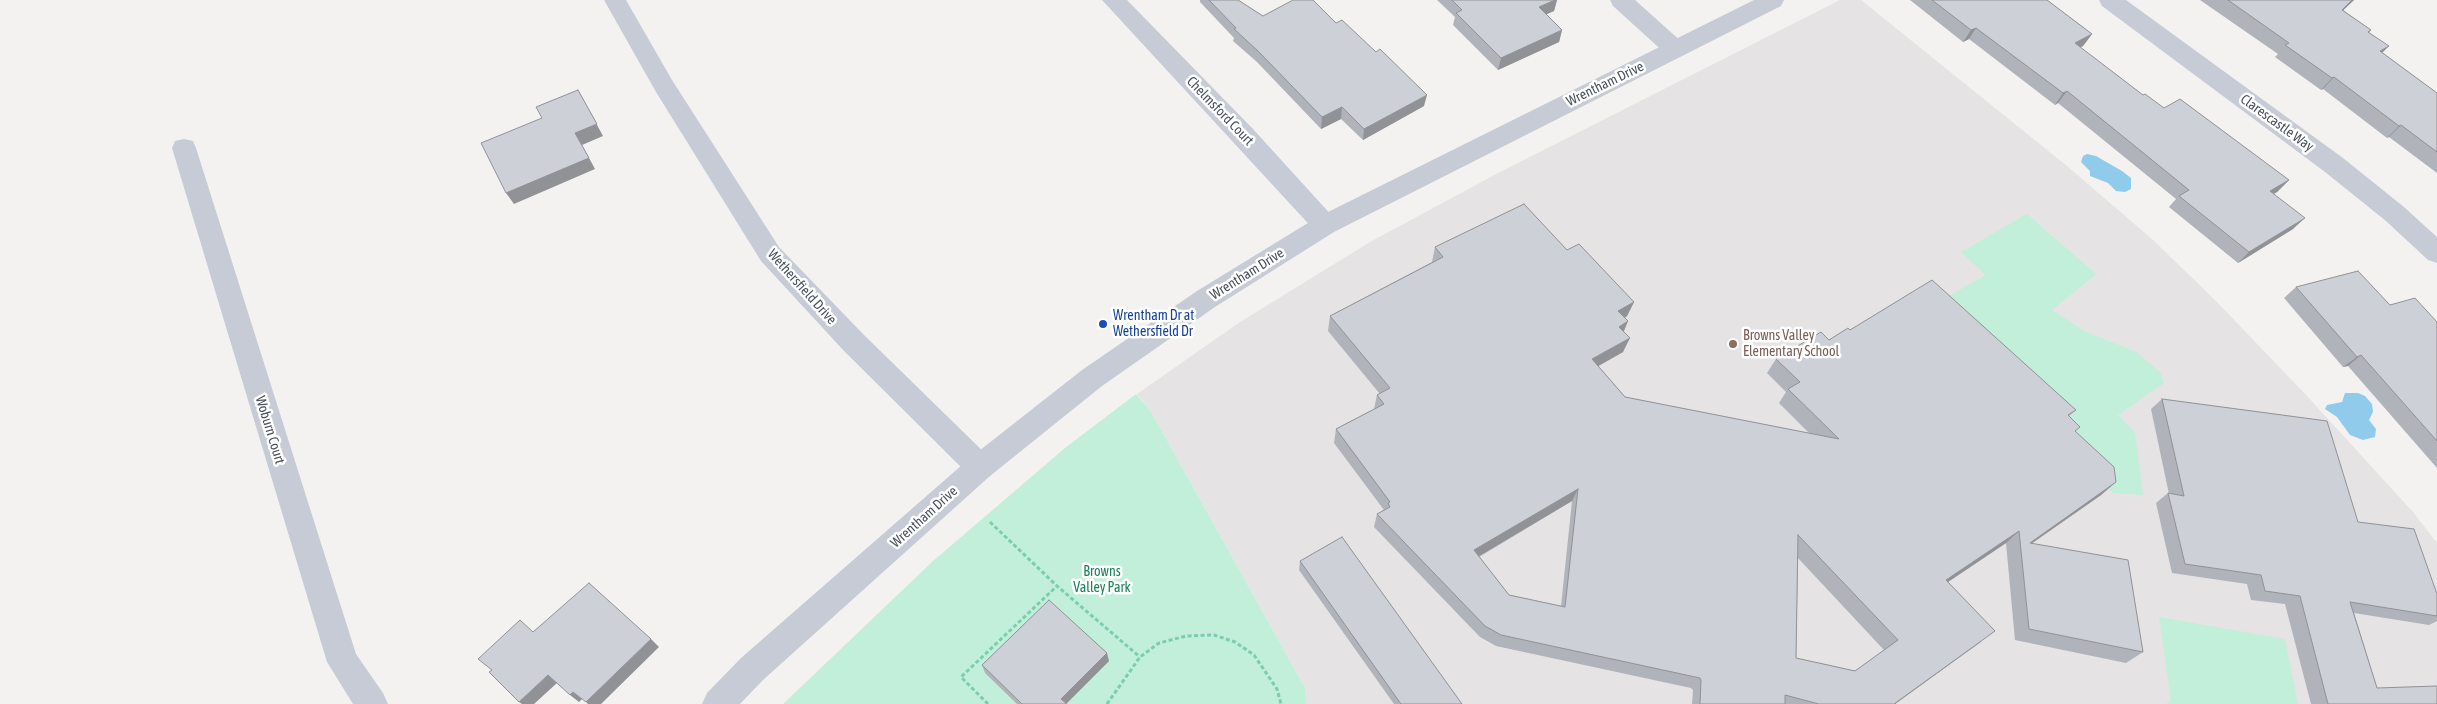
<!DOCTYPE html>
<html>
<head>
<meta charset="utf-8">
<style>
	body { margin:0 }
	canvas { display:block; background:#f4f2f1 }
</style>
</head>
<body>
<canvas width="2437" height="704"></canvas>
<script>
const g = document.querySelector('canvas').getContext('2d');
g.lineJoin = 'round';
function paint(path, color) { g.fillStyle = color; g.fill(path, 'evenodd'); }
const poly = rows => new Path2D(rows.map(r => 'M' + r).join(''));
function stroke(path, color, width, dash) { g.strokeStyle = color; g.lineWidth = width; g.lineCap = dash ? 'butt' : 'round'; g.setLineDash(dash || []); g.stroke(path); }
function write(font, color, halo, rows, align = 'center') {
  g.font = font + ' "Asap Condensed",sans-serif'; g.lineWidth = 5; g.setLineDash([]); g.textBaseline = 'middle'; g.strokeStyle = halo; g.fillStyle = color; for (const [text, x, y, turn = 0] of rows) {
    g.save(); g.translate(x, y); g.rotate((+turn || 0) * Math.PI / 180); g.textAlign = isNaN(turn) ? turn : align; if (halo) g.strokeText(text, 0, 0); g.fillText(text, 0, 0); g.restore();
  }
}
paint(poly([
	[1840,0,1861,0,2067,166,2152,239,2216,301,2307,396,2413,512,2437,543,2437,704,1307,704,1305,688,1150,410,1137,394,1240,322,1370,242,1500,172]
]), '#e5e3e3');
paint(poly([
	[2027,214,2096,274,2052,310,2084,331,2136,352,2160,372,2164,383,2118,415,2135,433,2143,495,2113,493,2109,489,2061,444,1932,305,1986,275,1961,252],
	[1136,394,1150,410,1305,688,1307,704,783,704,933,561,1065,448],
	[2159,617,2285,639,2298,704,2166,704,2171,700]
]), '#c2efda');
paint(poly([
	[2087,154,2096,156,2122,171,2131,178,2131,189,2125,192,2116,191,2108,183,2090,176,2090,171,2081,162,2083,156],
	[2345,393,2358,393,2365,396,2372,404,2373,412,2369,420,2376,429,2375,437,2363,440,2350,435,2337,417,2325,409,2327,405,2342,402]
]), '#90cbeb');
stroke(poly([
	[990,522,1057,586,1140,657],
	[988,704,961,677,1057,586],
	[1107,704,1140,657,1159,643,1186,636,1214,635,1235,642,1254,655,1277,689,1281,704]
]), '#7acdb1', 3, [4, 2.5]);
paint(poly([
	[604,0,626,0,672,80,779,247,864,335,990,458,995,467,990,476,980,480,970,476,844,351,761,261,656,92,604,0],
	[1102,0,1127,0,1253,129,1334,218,1338,225,1334,232,1325,235,1316,232,1102,0],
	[1610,0,1635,0,1683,43,1687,49,1683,55,1675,57,1667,55,1613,6,1610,0],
	[2099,0,2126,0,2343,158,2404,207,2437,237,2437,263,2428,260,2386,221,2325,172,2102,6,2099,0],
	[184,139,193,141,196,148,356,654,383,693,388,704,353,704,327,662,172,148,175,141,184,139]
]), '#c6cbd6');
paint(poly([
	[1754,0,1784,0,1781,6,1334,232,1215,307,1102,386,990,476,763,680,740,704,702,704,707,693,741,658,970,458,1082,370,1197,291,1316,218,1754,0]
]), '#c6cbd6');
paint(poly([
	[1200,0,1238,0,1263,16,1336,23,1424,106,1363,140,1341,119,1321,129,1257,62,1233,41,1234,38,1200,2],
	[1437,0,1557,0,1554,11,1546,14,1562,30,1559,42,1498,70,1453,25,1455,17],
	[1910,0,2047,0,2092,34,2083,46,2080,47,2143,95,2164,108,2289,180,2277,192,2273,194,2293,229,2238,263,2169,207,2176,199,2058,103,2055,105,1969,39,1963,42],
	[2200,0,2354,0,2343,10,2371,30,2369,33,2382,53,2437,93,2437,173,2389,137,2387,138,2323,89,2321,90,2275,57,2278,54],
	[1435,247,1567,250,1634,302,1627,316,1625,318,1624,331,1623,352,1598,366,1625,397,1810,434,1779,403,1786,392,1767,373,1776,359,1829,340,1850,330,2076,410,2069,416,2075,431,2116,482,2101,495,2032,543,2143,652,2126,663,2015,640,2006,543,1948,582,1981,642,1895,704,1692,704,1693,690,1691,688,1496,646,1480,637,1374,527,1377,514,1384,510,1334,443,1336,429,1374,409,1377,395,1380,394,1328,331,1330,316,1432,262],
	[1572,501,1561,606,1509,595,1479,557],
	[1798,558,1884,650,1855,671,1796,658],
	[2296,287,2390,305,2437,322,2437,468,2348,366,2343,367,2284,298],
	[2162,399,2358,522,2437,594,2437,621,2429,625,2354,613,2377,688,2437,704,2311,704,2285,604,2251,600,2247,584,2172,573,2156,503,2168,493,2169,494,2151,409],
	[1300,561,1462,704,1394,704,1299,570],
	[1109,661,1066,704,1067,704,1017,704,985,673,982,665]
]), '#b0b3b9');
paint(poly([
	[1555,0,1557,0,1554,11,1536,19,1539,7],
	[2352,0,2354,0,2331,22,2342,10],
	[1976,28,1969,39,1963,42,1971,30],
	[1562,30,1559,42,1498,70,1501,58],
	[2092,34,2083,46,2066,55,2075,43],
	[2389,46,2377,58,2380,51],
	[2334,77,2323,89,2321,90,2332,78],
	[578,90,603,136,582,145,595,169,514,204,506,193,575,133],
	[2067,91,2058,103,2055,105,2063,93],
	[1427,95,1424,106,1363,140,1364,129],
	[1342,107,1341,119,1321,129,1322,117],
	[2401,125,2389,137,2387,138,2399,126],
	[2289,180,2277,192,2259,203,2270,191],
	[2305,218,2293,229,2238,263,2249,252],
	[1634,302,1627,316,1612,326,1618,311],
	[1628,321,1622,336,1619,327],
	[1630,338,1623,352,1586,373,1592,359],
	[2361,355,2348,366,2343,367,2357,357],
	[2116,482,2101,495,2021,551,2030,543],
	[1578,489,1572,501,1469,562,1474,550],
	[2019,531,2006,543,1933,592,1946,580],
	[1995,631,1895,704,1894,704],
	[651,639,659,647,601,704,588,704,586,702],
	[1107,653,1109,661,1066,704,1061,699],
	[548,675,557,683,534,704,522,704,519,702],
	[573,692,582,699,579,702,570,695]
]), '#909296');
const building = poly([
	[1209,0,1238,0,1263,16,1293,0,1313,0,1336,23,1342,20,1376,52,1380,49,1427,95,1364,129,1342,107,1322,117,1258,51,1234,29,1236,28,1209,0],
	[1452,0,1555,0,1539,7,1562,30,1501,58,1456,13,1462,10,1452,0],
	[1932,0,2047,0,2092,34,2075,43,2143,95,2145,94,2164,108,2180,99,2289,180,2270,191,2305,218,2249,252,2179,196,2189,190,2067,91,2063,93,1976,28,1971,30,1932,0],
	[2228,0,2352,0,2342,10,2371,30,2368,32,2389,46,2380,51,2437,93,2437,152,2401,125,2399,126,2334,77,2332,78,2285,45,2289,43,2228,0],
	[578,90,597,124,575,133,589,158,506,193,481,143,542,118,536,107,578,90],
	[1524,204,1567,250,1579,244,1634,302,1618,311,1628,321,1619,327,1630,338,1592,359,1625,397,1839,439,1788,389,1800,382,1776,359,1821,332,1829,340,1848,328,1850,330,1932,280,2076,410,2068,415,2080,427,2075,431,2114,467,2116,482,2030,543,2128,560,2143,652,2029,629,2019,531,1946,580,1995,631,1894,704,1819,704,1785,695,1785,704,1700,704,1701,680,1700,678,1501,635,1485,626,1377,514,1390,507,1388,503,1390,502,1336,429,1384,404,1377,395,1390,388,1330,316,1443,257,1435,247,1524,204],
	[1578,489,1565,607,1509,595,1474,550,1578,489],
	[1798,535,1898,640,1855,671,1796,658,1798,535],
	[2358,271,2390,305,2415,298,2437,322,2437,441,2361,355,2357,357,2296,287,2358,271],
	[2162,399,2327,421,2358,522,2414,529,2437,594,2437,616,2350,602,2377,688,2437,686,2437,704,2328,704,2300,596,2265,591,2261,575,2185,564,2168,493,2184,496,2162,399],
	[1342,537,1462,704,1401,704,1300,561,1342,537],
	[589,583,651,639,586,702,573,692,570,695,548,675,519,702,489,672,492,670,478,659,520,620,533,632,589,583],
	[1049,600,1107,653,1061,699,1067,704,1022,704,982,665,1049,600]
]);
paint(building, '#cdd0d7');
stroke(building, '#909296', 1);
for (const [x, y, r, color] of [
	[1103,324,5,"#1a4fb4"],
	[1733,344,5,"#8d6e63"]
]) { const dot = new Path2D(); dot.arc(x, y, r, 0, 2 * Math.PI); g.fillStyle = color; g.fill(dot); stroke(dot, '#fff', 2); }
write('14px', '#49515f', '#fff', [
	["Wrentham Drive",1605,84,-26],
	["Chelmsford Court",1220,111,46],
	["Clarescastle Way",2277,123,36],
	["Wrentham Drive",1247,274,-32],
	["Wethersfield Drive",802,287,48],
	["Woburn Court",270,430,73],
	["Wrentham Drive",924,517,-42]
]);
write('14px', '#164399', '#fff', [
	["Wrentham Dr at",1113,316],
	["Wethersfield Dr",1113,332]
], 'left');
write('14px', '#785e54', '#fff', [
	["Browns Valley",1743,336],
	["Elementary School",1743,352]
], 'left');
write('14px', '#19815c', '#fff', [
	["Browns",1102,572],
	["Valley Park",1102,588]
]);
</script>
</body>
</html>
